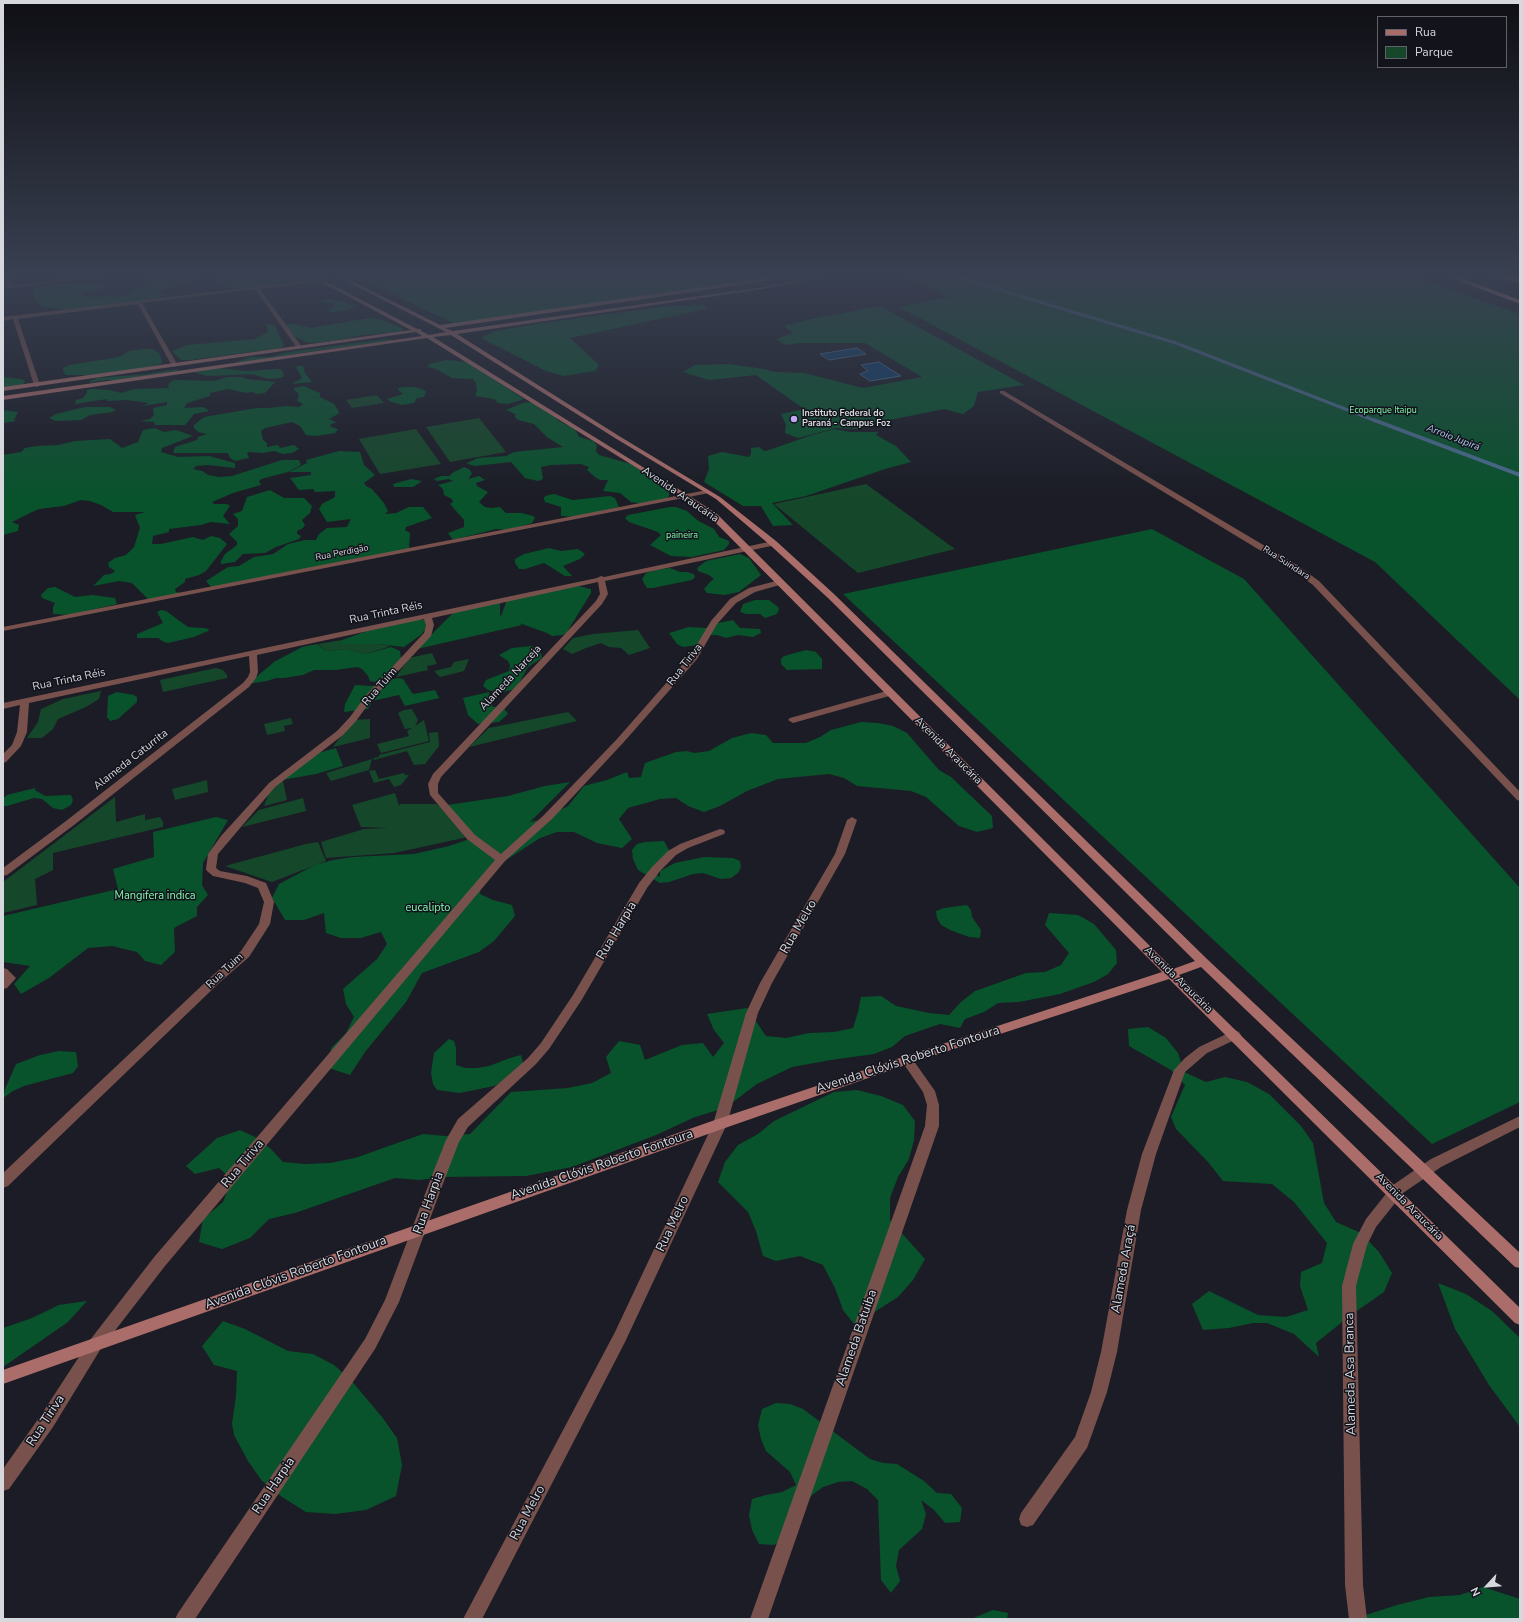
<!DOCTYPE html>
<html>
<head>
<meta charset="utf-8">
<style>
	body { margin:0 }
	#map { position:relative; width:1523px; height:1622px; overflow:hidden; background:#1b1c25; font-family:"Nunito Sans",sans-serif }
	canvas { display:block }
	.frame { position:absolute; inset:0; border:4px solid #d7d8de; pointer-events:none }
	.legend { position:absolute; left:1377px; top:16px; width:130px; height:52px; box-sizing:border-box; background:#12131b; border:1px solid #616269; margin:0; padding:5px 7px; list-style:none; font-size:12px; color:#d7d8de }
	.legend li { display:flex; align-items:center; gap:8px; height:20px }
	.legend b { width:20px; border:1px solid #616269 }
	.north { position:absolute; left:1467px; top:1566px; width:40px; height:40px; -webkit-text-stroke:3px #12131b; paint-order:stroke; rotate:244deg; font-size:11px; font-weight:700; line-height:16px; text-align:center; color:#d7d8de }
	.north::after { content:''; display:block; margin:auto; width:14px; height:18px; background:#d7d8de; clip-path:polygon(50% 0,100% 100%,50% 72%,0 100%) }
</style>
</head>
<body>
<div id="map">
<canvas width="1523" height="1622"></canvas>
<div class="frame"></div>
<ul class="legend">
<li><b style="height:5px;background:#ab6d69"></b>Rua</li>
<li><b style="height:11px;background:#15482a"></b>Parque</li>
</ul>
<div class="north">N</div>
</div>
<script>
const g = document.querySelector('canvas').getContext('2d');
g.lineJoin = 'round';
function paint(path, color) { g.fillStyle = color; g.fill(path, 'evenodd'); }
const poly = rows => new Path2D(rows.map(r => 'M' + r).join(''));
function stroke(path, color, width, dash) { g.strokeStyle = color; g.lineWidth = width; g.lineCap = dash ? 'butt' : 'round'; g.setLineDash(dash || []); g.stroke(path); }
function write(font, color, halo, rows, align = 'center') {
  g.font = font + ' "Nunito Sans",sans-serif'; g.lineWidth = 3; g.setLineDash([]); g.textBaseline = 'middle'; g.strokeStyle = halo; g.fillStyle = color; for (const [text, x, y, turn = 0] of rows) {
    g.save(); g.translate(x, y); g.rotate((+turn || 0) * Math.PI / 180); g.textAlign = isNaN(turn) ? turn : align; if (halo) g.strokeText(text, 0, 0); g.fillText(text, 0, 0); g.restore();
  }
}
paint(poly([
	[377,395,384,403,352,408,346,400],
	[479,418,506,452,450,462,426,427],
	[416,429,441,464,380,474,359,439],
	[866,484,955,549,858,573,774,504],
	[638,630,650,648,629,655,621,648,609,647,601,643,586,648,572,654,563,649,573,638,593,634],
	[342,640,340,644,377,644,391,646,366,654,345,649,326,651,318,644],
	[432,653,437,664,427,666,428,670,396,677,409,658],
	[469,659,464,671,440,677,434,671,451,667,454,662],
	[216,668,223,670,227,675,227,678,163,692,160,680],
	[101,691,99,699,86,707,58,719,53,729,42,738,27,738,38,722,41,709,63,699],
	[412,709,418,720,415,726,424,720,429,741,381,753,377,744,409,736,407,731,412,728,405,729,398,713,404,710],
	[568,712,577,721,469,747,489,728],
	[291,718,293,724,284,726,285,731,267,735,264,724],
	[370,719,370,738,333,747,353,720],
	[438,732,439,746,425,764,414,765,407,751,374,760,373,758,379,757,379,755,430,742,429,733],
	[372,759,369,770,331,781,326,773],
	[375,770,379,779,404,773,405,775,409,775,401,785,394,787,389,779,374,783,369,771],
	[207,780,208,792,175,800,172,789],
	[283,781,287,800,264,806,270,790,276,784],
	[395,793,399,806,400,804,436,804,443,808,468,837,394,853,326,858,321,842,364,829,388,828,361,827,352,805],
	[115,797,116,822,145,814,145,820,160,817,163,822,163,827,53,853,53,870,35,879,37,905,3,913,3,882],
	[303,798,306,811,242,827,259,810],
	[318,842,326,861,272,882,225,866,306,844]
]), '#15482a');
paint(poly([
	[159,274,201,274,202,276,197,280,180,286,154,291,166,295,155,299,68,310,45,307,41,306,35,300,33,291,35,288,62,283,91,283,104,286,105,288,83,293,82,295,86,297,124,296,133,290,144,286,149,278],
	[222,274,300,274,307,279,240,289,223,286,217,283,215,280,215,278],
	[351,274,784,274,744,282,455,324],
	[901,274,1406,274,1520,314,1520,700,1375,562,899,307,948,297],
	[331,299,350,304,356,307,345,311,331,312,328,310,335,306,335,304,319,301],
	[705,305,706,309,570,338,599,365,595,371,564,376,546,371,481,338,495,331,542,323,669,306],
	[880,306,1024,385,978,392,974,406,963,414,944,409,880,422,858,429,836,428,798,438,785,433,786,425,781,414,804,409,756,375,709,380,683,372,695,365,728,364,764,369,775,372,804,373,863,388,922,377,865,343,799,343,785,345,776,339,793,333,784,326,816,318],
	[371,318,383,320,404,329,401,332,362,335,333,341,309,343,293,336,286,325,290,323,311,328],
	[266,323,275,326,284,345,281,348,189,360,181,360,172,351,188,345,254,339,268,332],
	[387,339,396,340,313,351,245,362,236,362,251,357,270,357,289,352],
	[144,349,152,349,159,353,162,361,161,364,137,369,90,375,66,375,64,373,63,368,70,365,119,357,129,351],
	[446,360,468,362,524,399,508,404,498,403,494,399,475,396,477,391,476,383,473,379,452,378,436,369,428,367,429,364],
	[299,366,303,366,305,373,312,382,292,384,302,378,296,367],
	[217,368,246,371,278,369,282,370,284,375,283,377,279,378,269,379,252,374,208,376,196,373,196,372],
	[177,369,180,370,123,380,105,380,90,383,90,381,98,378,147,374],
	[3,377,21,379,25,381,23,385,3,389],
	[227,377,243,377,246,379,275,382,265,393,257,394,252,392,246,393,228,389,210,393,210,396,187,403,184,408,204,407,209,411,194,414,185,425,155,425,154,422,140,421,150,419,154,415,153,408,167,405,167,402,142,406,149,403,127,400,107,401,107,399,75,404,76,400,83,398,87,393,87,390,93,389,110,390,121,393,134,389,169,388,168,384,174,380,215,381],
	[304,386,320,393,320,397,334,404,339,412,338,414,329,419,336,422,330,425,331,427,338,429,335,433,317,436,306,435,300,426,292,422,265,428,261,431,263,440,267,443,267,447,278,445,280,448,294,445,299,449,292,453,283,454,274,451,263,453,249,452,247,453,249,458,235,461,230,458,228,453,173,453,175,447,197,440,198,437,207,434,198,432,194,428,194,425,204,417,257,408,269,408,286,406,299,407,303,404,297,401,299,394,293,389,294,388],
	[402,387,416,387,426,391,424,397,417,398,414,403,402,405,391,402,387,399,403,394,397,389],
	[532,402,552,414,559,421,575,429,579,437,593,441,597,445,596,451,599,455,638,466,649,473,669,491,669,496,667,498,643,504,631,502,620,493,603,491,608,480,600,480,595,477,587,470,589,467,581,464,551,465,541,467,543,479,538,481,525,478,511,462,475,466,468,464,467,463,478,458,506,456,514,452,563,447,547,437,534,424,518,420,515,417,515,414,506,410,523,403],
	[85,407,110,407,116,410,112,412,90,415,81,420,56,421,49,418,56,414],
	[3,410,18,412,14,420,16,421,3,423],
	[155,428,164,432,176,430,193,436,162,448,161,452,178,457,209,456,235,463,235,468,208,465,196,466,193,469,202,471,208,475,219,477,232,476,282,460,299,460,301,465,288,472,261,479,259,481,261,485,233,493,212,502,214,504,227,504,230,506,223,516,230,524,211,522,201,525,169,529,169,532,153,536,152,544,161,544,193,537,203,540,211,536,220,538,227,544,206,571,199,575,185,579,185,582,175,589,176,592,180,593,149,600,132,583,119,581,93,586,104,575,111,574,115,571,109,567,108,563,115,558,126,555,134,547,140,528,135,515,145,512,113,512,101,505,90,501,81,500,64,506,39,509,28,514,12,522,19,525,18,531,3,535,3,455,21,452,25,448,37,446,59,445,75,441,110,439,122,448,138,442,143,430],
	[835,429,850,432,878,432,876,435,896,446,911,462,885,469,806,496,772,503,793,525,773,526,761,506,743,506,704,482,709,469,708,456,722,452,749,457,751,454,751,448,759,447,764,451,769,450,812,435],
	[339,451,360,452,364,465,375,475,364,483,366,486,372,489,384,503,388,511,385,514,396,513,409,507,423,507,432,518,406,527,405,530,410,533,409,549,211,587,206,581,228,567,239,566,254,557,273,554,288,544,305,540,316,540,319,534,327,528,347,527,351,519,327,522,319,509,322,504,335,497,335,491,315,492,313,489,299,490,290,478,311,475,311,472,289,472,307,463,306,460],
	[464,467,470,470,472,474,468,479,479,476,485,480,476,483,477,486,488,492,479,502,485,507,491,508,500,507,506,513,522,513,533,516,535,518,532,523,510,530,496,529,453,540,448,533,464,527,464,520,450,504,453,502,452,499,444,495,443,489,438,485,453,481,449,479,437,481,434,479,441,476,449,476,454,472],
	[411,479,422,481,413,487,394,487,393,484],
	[270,490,284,498,304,498,312,506,310,513,302,520,305,525,303,528,297,531,297,534,301,536,299,539,276,547,265,553,243,554,235,562,221,564,221,561,225,554,237,545,237,542,229,534,238,526,238,519,233,514,242,511,247,497],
	[554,494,573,500,610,496,615,498,619,507,575,517,561,516,561,507,545,502,544,499,544,497,548,495],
	[670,507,676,507,687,511,697,520,714,529,719,537,729,541,729,544,724,550,692,557,671,556,650,545,661,535,658,532,629,522,625,518,628,515],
	[1152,529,1244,579,1520,888,1520,1102,1432,1144,843,594],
	[549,548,561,551,578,549,585,554,580,559,563,566,572,576,565,576,544,563,525,569,519,569,515,563,515,559,524,554],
	[740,554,749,558,761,575,739,592,724,595,707,593,704,589,710,582,714,579,709,575,698,571,697,568,706,561],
	[670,568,680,572,687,572,694,574,695,577,692,580,653,588,647,588,645,585,642,579,646,573,656,570],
	[578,586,591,589,591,593,567,632,563,635,552,636,547,633,519,623,522,625,417,649,454,612,500,602,500,615,501,616,507,600],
	[55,587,75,597,92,595,115,598,117,604,69,615,53,614,53,607,55,603,42,598,41,595,48,588],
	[755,600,769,600,778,607,779,609,777,614,765,618,760,614,746,614,740,612,743,604],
	[161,610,166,611,188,627,204,628,209,629,208,631,194,637,168,643,164,642,158,638,137,638,137,634,163,623,157,612],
	[404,618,427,620,425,629,422,634,404,647,377,644,340,644,342,640],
	[733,620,740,628,760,629,761,633,753,637,738,635,726,638,717,635,707,635,699,645,683,647,677,644,669,633,689,627,706,628,718,623],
	[317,644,326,651,345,649,366,654,391,647,400,651,401,658,384,677,375,682,370,681,368,676,362,669,357,667,336,670,314,670,303,675,284,678,276,678,267,681,248,684,274,662,302,647],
	[531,646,540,649,542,658,528,667,516,689,498,693,488,690,483,686,486,680,509,671,510,665,508,661,499,655,512,648],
	[806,650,816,652,822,659,822,669,787,670,781,664,781,659,784,656],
	[388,677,393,679,398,678,403,679,413,694,435,690,439,698,405,706,399,695,372,701,368,709,344,712,345,704,355,685,371,686,381,685],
	[117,692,134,695,137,697,137,702,118,719,110,721,107,717,108,696],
	[489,692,490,701,493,707,503,707,508,714,499,722,478,724,468,715,463,698],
	[861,722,878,723,893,726,907,733,939,770,951,777,992,816,993,828,977,832,959,826,926,797,911,791,857,786,844,778,829,774,778,779,747,791,720,806,704,812,688,806,676,798,660,799,628,808,619,819,632,839,622,848,597,843,574,832,557,832,540,838,497,866,481,880,480,894,493,900,512,905,515,916,494,941,479,952,422,973,406,1002,365,1052,350,1075,329,1068,331,1048,346,1033,354,1017,346,1004,343,989,377,959,387,944,381,932,361,938,341,938,326,933,324,913,304,920,285,920,272,898,279,884,315,865,333,860,353,857,414,854,449,846,467,840,465,829,447,805,508,796,545,786,570,782,530,822,539,820,568,806,584,786,607,780,627,772,629,778,641,777,645,763,676,752,687,751,694,753,709,751,732,738,751,733,766,735,773,743,806,743,820,737,831,730],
	[336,748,343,766,316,774,282,780,318,753],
	[35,788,35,790,45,796,71,795,73,800,71,805,62,810,53,808,42,799,34,798,7,806,3,806,3,798,7,795],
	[216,817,228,820,203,863,202,885,208,895,197,907,197,916,174,928,175,952,161,965,145,961,137,952,120,948,113,946,88,948,49,978,21,994,14,984,30,966,3,962,3,916,118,889,113,869,154,857,153,832],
	[664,841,670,852,654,873,660,877,660,871,675,863,704,857,733,858,740,861,741,867,738,873,731,878,721,879,703,873,693,874,669,882,660,883,638,870,633,859,632,850,637,844,645,842],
	[967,905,971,910,972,917,981,930,980,938,969,937,950,930,941,925,937,918,936,911,944,908],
	[1049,913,1078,915,1094,924,1116,950,1117,963,1108,974,1094,982,1060,994,1019,1002,998,1003,984,1012,965,1019,960,1028,940,1024,905,1036,892,1047,874,1054,831,1060,792,1067,757,1084,725,1108,695,1117,656,1135,572,1167,526,1176,443,1177,419,1180,395,1178,295,1213,269,1219,250,1238,222,1249,199,1242,203,1219,223,1202,232,1180,219,1168,195,1174,186,1166,217,1138,240,1130,257,1138,271,1149,283,1162,305,1164,330,1163,355,1158,423,1134,445,1136,470,1134,511,1092,568,1088,592,1083,611,1073,606,1057,619,1041,640,1045,645,1060,682,1045,703,1043,713,1057,724,1043,714,1030,707,1014,747,1008,766,1036,786,1038,809,1033,834,1032,853,1028,858,1012,861,997,881,996,896,1006,929,1013,949,1015,961,1002,975,991,1026,973,1045,972,1061,965,1069,953,1045,925],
	[1148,1027,1166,1038,1178,1053,1184,1072,1206,1082,1225,1077,1247,1082,1269,1094,1301,1126,1313,1143,1324,1203,1336,1222,1361,1233,1379,1252,1392,1273,1384,1292,1351,1315,1316,1343,1319,1357,1294,1334,1267,1323,1253,1323,1229,1328,1203,1330,1192,1304,1209,1291,1258,1315,1286,1317,1308,1310,1300,1286,1301,1272,1322,1263,1327,1243,1294,1202,1272,1184,1223,1181,1208,1162,1176,1129,1171,1117,1185,1085,1171,1070,1129,1046,1128,1029],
	[449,1039,454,1041,456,1048,456,1065,466,1068,477,1068,489,1066,510,1058,521,1055,523,1063,504,1082,494,1086,460,1093,437,1090,433,1084,431,1073,434,1053],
	[59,1051,76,1052,78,1066,73,1073,24,1086,13,1091,3,1098,5,1089,16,1064,40,1055],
	[857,1090,881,1096,903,1105,915,1121,914,1140,909,1159,898,1177,890,1198,890,1220,925,1259,913,1280,898,1297,876,1311,858,1329,843,1310,835,1288,823,1265,800,1256,776,1261,763,1256,756,1231,748,1212,718,1182,725,1162,738,1145,758,1134,774,1121,834,1092],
	[1438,1283,1466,1294,1492,1311,1520,1338,1520,1427,1489,1385,1455,1329],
	[87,1301,68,1322,3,1367,3,1328,32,1318,59,1305],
	[223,1321,245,1329,288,1351,313,1354,334,1365,350,1379,382,1417,397,1438,402,1465,396,1496,366,1510,335,1514,306,1512,282,1497,262,1481,248,1461,234,1435,232,1424,236,1396,237,1371,214,1365,202,1346],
	[776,1403,790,1404,803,1409,870,1459,883,1463,897,1464,924,1481,937,1493,951,1494,962,1508,960,1522,945,1523,934,1510,921,1500,926,1514,922,1529,899,1550,896,1566,900,1581,891,1593,881,1580,878,1500,867,1489,852,1481,838,1482,823,1487,812,1495,802,1508,788,1537,774,1545,759,1544,752,1530,749,1515,752,1499,766,1495,782,1492,796,1485,790,1472,766,1451,761,1439,758,1425,762,1409],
	[1483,1587,1520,1599,1520,1619,1360,1619,1366,1615,1397,1605,1429,1597,1460,1595],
	[993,1610,1008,1613,1007,1619,971,1619]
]), '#08532c');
const water = poly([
	[857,348,866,354,829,360,820,354,857,348],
	[879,362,901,376,870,381,860,374,868,371,861,365,879,362]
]);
paint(water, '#0c3d6b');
stroke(water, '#496c8e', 1);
stroke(poly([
	[947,274,1176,343,1376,421]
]), '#496c8e', 3);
stroke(poly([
	[1374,420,1520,475]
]), '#496c8e', 4);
paint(poly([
	[4,274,8,274,13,285,107,274,122,274,3,289,3,287,8,286,4,274],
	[319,279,321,281,260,289,302,347,299,349,297,348,255,289,142,303,177,364,174,366,171,364,138,304,18,319,40,385,37,387,34,385,13,319,3,321,3,317,319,279],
	[1000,391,1004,391,1297,565,1319,581,1520,792,1520,801,1517,800,1313,585,1291,569,1000,393,1000,391],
	[707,490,709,491,709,493,3,631,3,627,707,490],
	[773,541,776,541,776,545,605,581,608,594,602,604,441,777,438,784,438,793,475,835,501,854,544,815,617,739,690,656,711,621,730,599,749,588,780,580,784,582,783,584,755,592,736,603,717,624,697,659,623,743,552,819,505,861,165,1266,100,1350,53,1427,9,1489,3,1491,3,1469,41,1415,90,1340,155,1256,495,860,467,839,430,795,428,784,433,774,596,601,600,594,598,582,432,618,434,625,431,636,373,698,356,721,343,735,275,787,218,854,216,868,220,871,247,876,266,883,274,902,270,924,249,957,220,982,8,1186,3,1188,3,1173,212,976,241,951,259,924,264,902,258,888,245,883,213,876,207,871,206,869,208,854,221,836,269,783,337,731,350,717,367,694,424,633,426,625,424,619,257,655,258,672,256,678,249,687,74,825,7,875,3,876,3,868,66,821,243,683,248,677,250,672,249,656,29,703,27,732,21,746,6,762,3,763,3,754,12,745,17,732,20,705,3,709,3,703,597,578,601,576,604,577,773,541],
	[890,690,893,691,894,693,893,695,793,723,788,720,790,718,890,690],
	[852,817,857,820,845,854,772,983,758,1013,727,1124,625,1342,482,1619,463,1619,615,1332,713,1124,746,1013,760,983,835,854,847,820,852,817],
	[720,829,724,830,725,832,724,834,688,848,676,855,660,871,647,888,581,1001,549,1049,536,1064,468,1127,459,1142,450,1165,399,1302,375,1349,195,1619,175,1619,178,1613,365,1339,385,1300,436,1165,446,1140,458,1119,528,1058,541,1043,573,995,639,883,652,867,668,851,680,844,720,829],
	[3,968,7,969,16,978,7,988,3,989,3,968],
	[1235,1030,1239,1032,1241,1035,1239,1038,1207,1053,1185,1072,1156,1154,1141,1210,1117,1352,1107,1392,1087,1448,1033,1525,1027,1527,1021,1525,1019,1519,1021,1513,1075,1437,1091,1392,1101,1352,1127,1210,1142,1154,1174,1070,1185,1058,1199,1047,1235,1030],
	[907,1055,911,1057,935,1091,939,1105,939,1126,768,1619,750,1619,925,1126,927,1105,923,1092,901,1060,903,1057,907,1055],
	[1520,1116,1520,1127,1441,1167,1403,1193,1376,1227,1367,1245,1356,1286,1363,1585,1367,1619,1349,1619,1345,1585,1342,1286,1353,1244,1366,1219,1393,1185,1431,1159,1520,1116]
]), '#78514d');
paint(poly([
	[306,274,312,274,417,329,421,329,421,331,429,335,446,332,332,274,338,274,440,325,793,274,803,274,768,281,445,328,453,331,763,287,826,274,836,274,763,289,457,334,619,436,720,497,776,541,834,594,1207,959,1520,1253,1520,1268,1515,1267,1201,967,1179,975,1520,1308,1520,1325,1515,1323,1169,979,911,1063,725,1128,3,1384,3,1370,715,1120,903,1057,1162,972,711,518,684,497,427,338,3,400,3,396,422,336,416,332,3,391,3,387,411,330,306,274],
	[451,335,615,438,716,499,770,545,828,598,1195,961,1173,969,717,514,688,495,433,337,451,335],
	[1498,274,1505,274,1520,279,1520,282,1498,274]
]), '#ab6d69');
paint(poly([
	[1441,274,1450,274,1520,300,1520,304,1441,274],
	[1483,274,1495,274,1520,279,1520,283,1483,274]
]), '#f89790');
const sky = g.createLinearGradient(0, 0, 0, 501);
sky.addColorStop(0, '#0f0f14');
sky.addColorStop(0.55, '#394051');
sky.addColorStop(1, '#39405100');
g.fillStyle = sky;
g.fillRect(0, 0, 1523, 501);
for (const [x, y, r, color] of [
	[794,419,4,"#bea9f5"]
]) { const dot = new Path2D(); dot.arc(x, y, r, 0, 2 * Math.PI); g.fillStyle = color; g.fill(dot); stroke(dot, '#12131b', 1.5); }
write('9px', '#82f4aa', '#12131b', [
	["Ecoparque Itaipu",1383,411],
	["paineira",682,536]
]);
write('bold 9px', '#d7d8de', '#12131b', [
	["Instituto Federal do",802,414],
	["Paraná - Campus Foz",802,424]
], 'left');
write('9px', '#d7d8de', '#12131b', [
	["Rua Perdigão",342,553,-11],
	["Rua Suindara",1286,563,33]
]);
write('italic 10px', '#adccee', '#12131b', [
	["Arroio Jupirá",1453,438,21]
]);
write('11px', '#d7d8de', '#12131b', [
	["Avenida Araucária",680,495,34],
	["Rua Trinta Réis",386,613,-12],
	["Rua Tiriva",685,665,-52],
	["Alameda Narceja",511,678,-47],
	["Rua Trinta Réis",69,680,-12],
	["Rua Tuim",380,687,-49],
	["Avenida Araucária",948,751,45],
	["Alameda Caturrita",131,760,-38],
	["Rua Tuim",225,971,-43],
	["Avenida Araucária",1178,980,44],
	["Avenida Araucária",1409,1207,45]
]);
write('11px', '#82f4aa', '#12131b', [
	["Mangifera indica",155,896],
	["eucalipto",428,908]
]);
write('13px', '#d7d8de', '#12131b', [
	["Rua Melro",799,927,-60],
	["Rua Harpia",617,931,-59],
	["Avenida Clóvis Roberto Fontoura",908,1060,-18],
	["Rua Tiriva",243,1164,-50],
	["Avenida Clóvis Roberto Fontoura",602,1165,-19],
	["Rua Harpia",429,1203,-70],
	["Rua Melro",673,1224,-65],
	["Alameda Araçá",1124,1269,-80],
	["Avenida Clóvis Roberto Fontoura",296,1273,-20],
	["Alameda Batuiba",857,1338,-71],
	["Alameda Asa Branca",1351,1374,-91],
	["Rua Tiriva",46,1421,-57],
	["Rua Harpia",274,1486,-56],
	["Rua Melro",528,1513,-62]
]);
</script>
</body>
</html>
